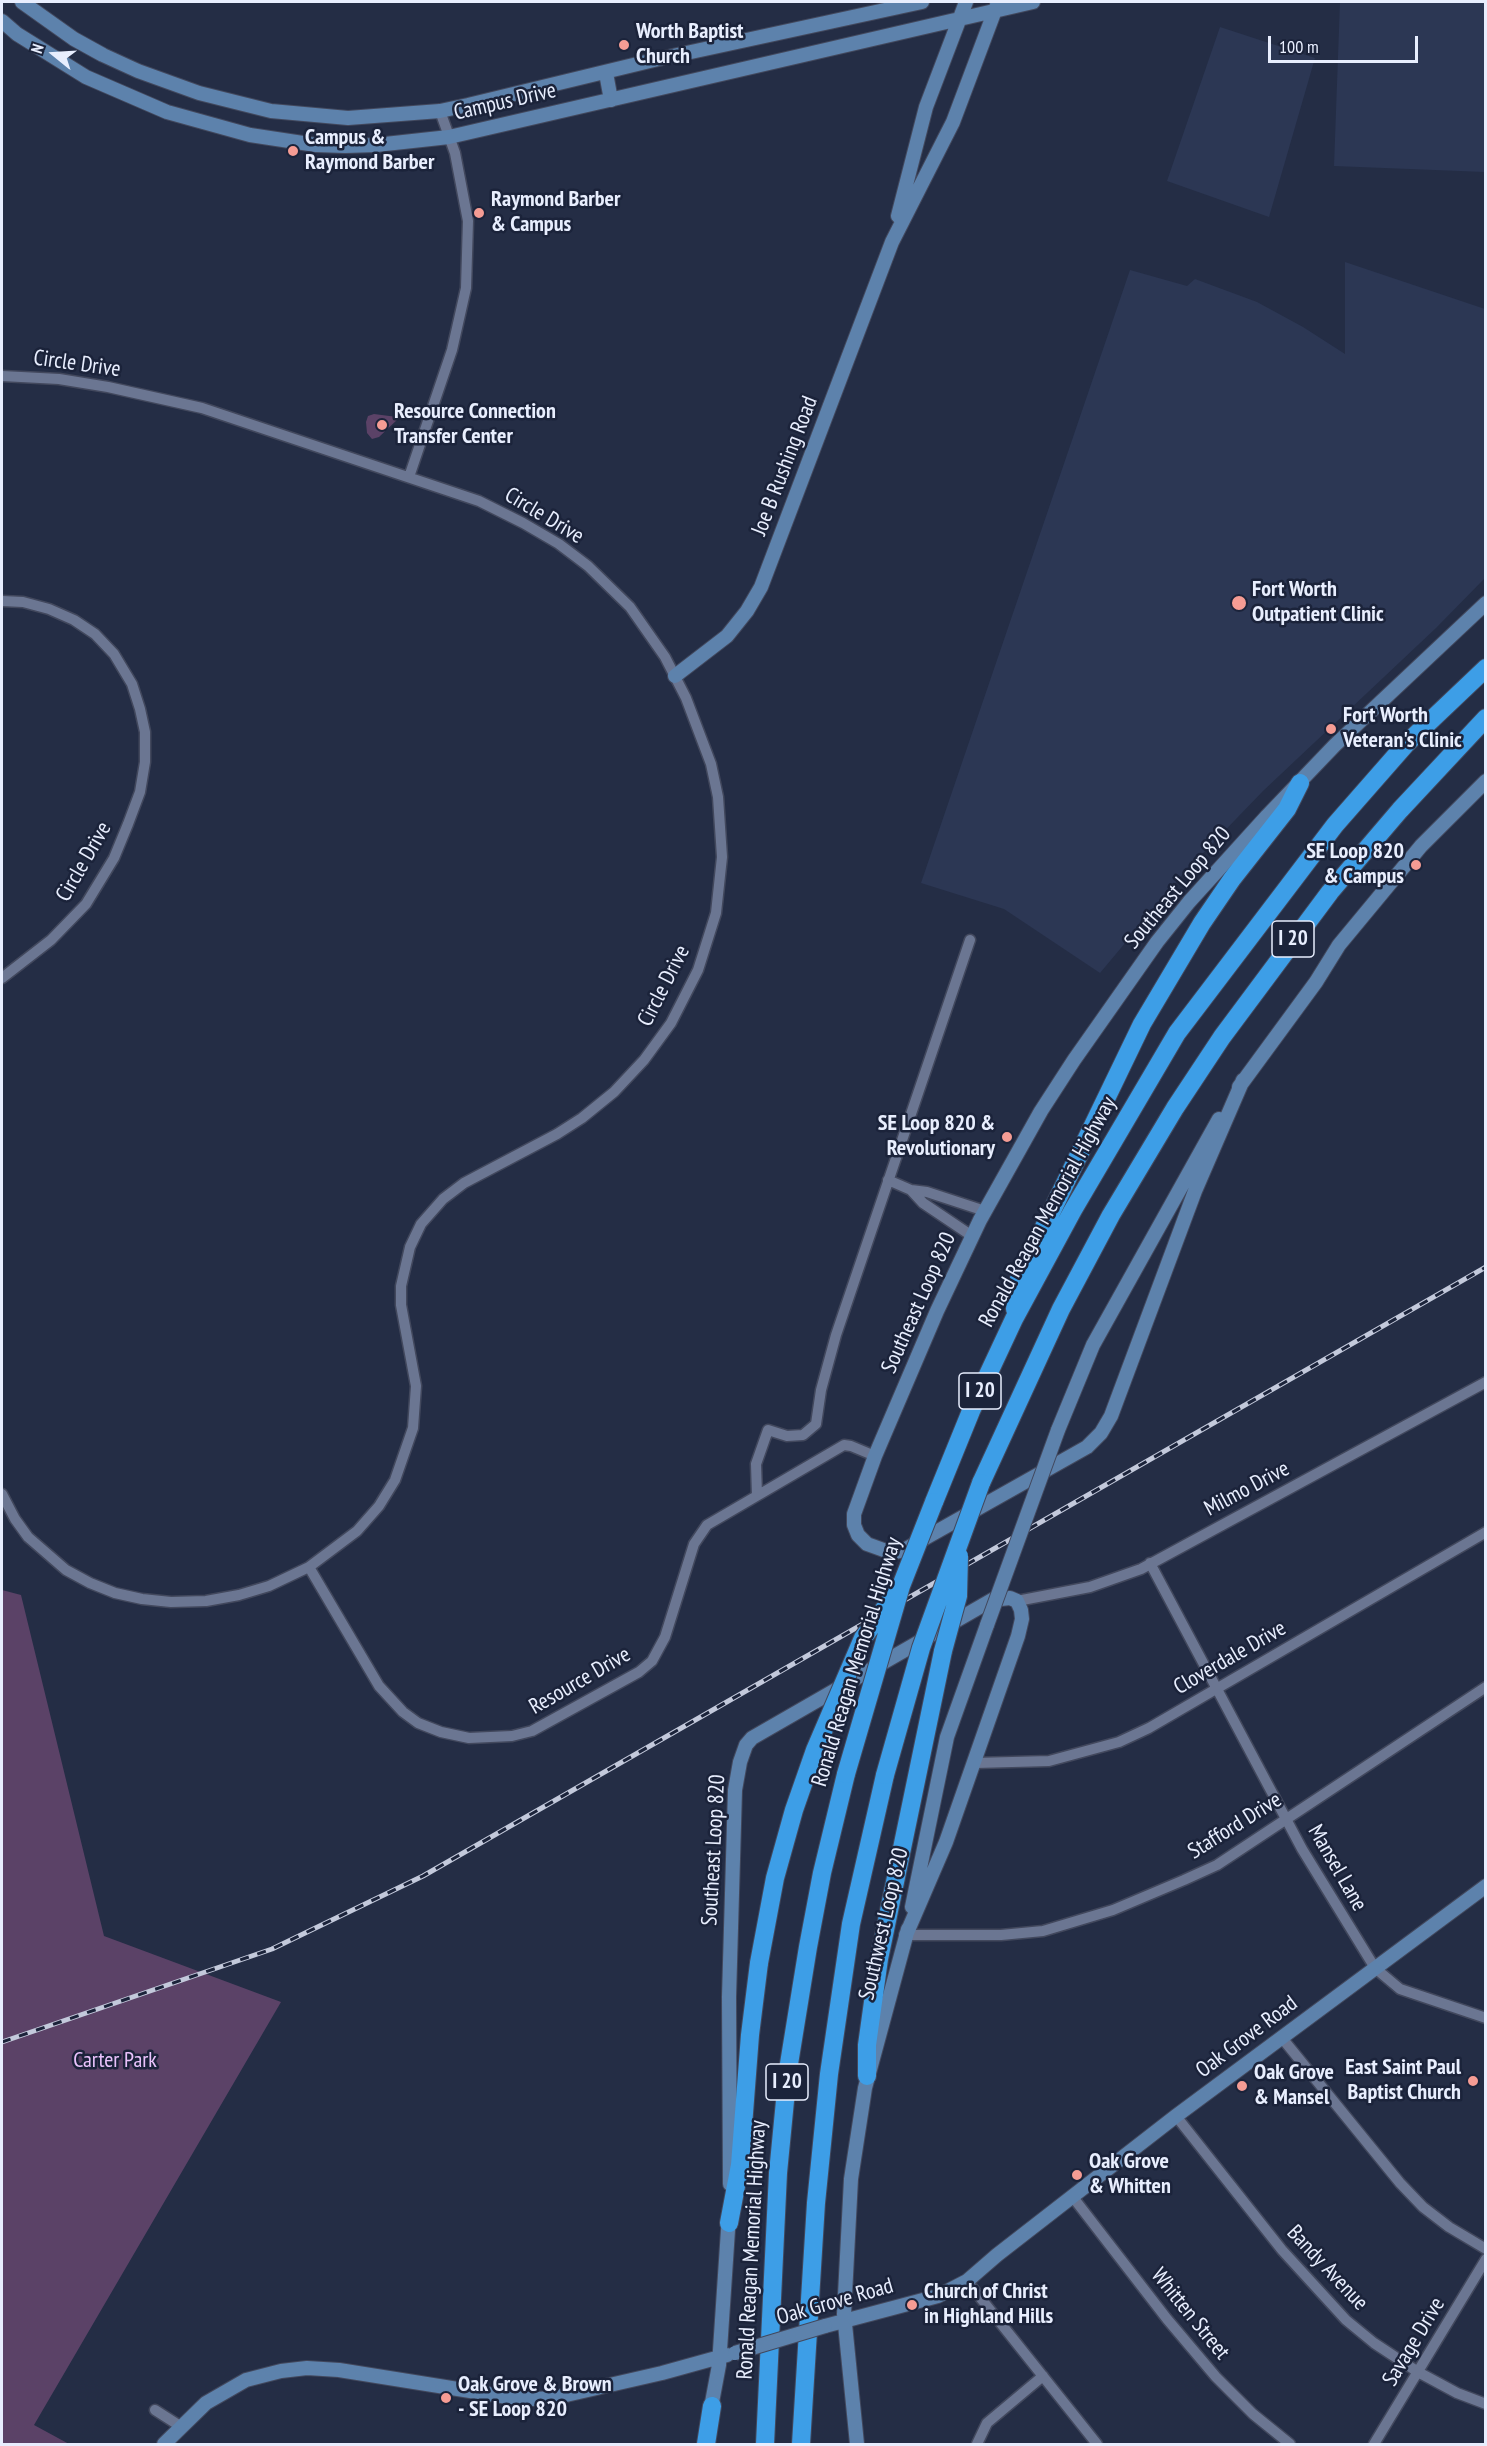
<!DOCTYPE html>
<html>
<head>
<meta charset="utf-8">
<style>
	body { margin:0 }
	#map { position:relative; width:1487px; height:2446px; overflow:hidden; background:#242d45; font-family:"PT Sans Narrow",sans-serif }
	canvas { display:block }
	.frame { position:absolute; inset:0; border:3px solid #e8eefe; pointer-events:none }
	.north { position:absolute; left:24px; top:24px; width:60px; height:60px; -webkit-text-stroke:4px #1b233a; paint-order:stroke; rotate:288deg; font-size:16px; font-weight:700; line-height:24px; text-align:center; color:#e8eefe }
	.north::after { content:''; display:block; margin:auto; width:21px; height:27px; background:#e8eefe; clip-path:polygon(50% 0,100% 100%,50% 72%,0 100%) }
	.scale { position:absolute; left:1268px; top:36px; width:150px; height:27px; box-sizing:border-box; border:3px solid #e8eefe; border-top:0; padding-left:8px; font-size:18px; line-height:21px; white-space:nowrap; color:#e8eefe; -webkit-text-stroke:4px #1b233a; paint-order:stroke }
</style>
</head>
<body>
<div id="map">
<canvas width="1487" height="2446"></canvas>
<div class="frame"></div>
<div class="north">N</div>
<div class="scale">100 m</div>
</div>
<script>
const g = document.querySelector('canvas').getContext('2d');
g.lineJoin = 'round';
function paint(path, color) { g.fillStyle = color; g.fill(path, 'evenodd'); }
const poly = rows => new Path2D(rows.map(r => 'M' + r).join(''));
function stroke(path, color, width, dash) { g.strokeStyle = color; g.lineWidth = width; g.lineCap = dash ? 'butt' : 'round'; g.setLineDash(dash || []); g.stroke(path); }
function write(font, color, halo, rows, align = 'center') {
  g.font = font + ' "PT Sans Narrow",sans-serif'; g.lineWidth = 5; g.setLineDash([]); g.textBaseline = 'middle'; g.strokeStyle = halo; g.fillStyle = color; for (const [text, x, y, turn = 0] of rows) {
    g.save(); g.translate(x, y); g.rotate((+turn || 0) * Math.PI / 180); g.textAlign = isNaN(turn) ? turn : align; if (halo) g.strokeText(text, 0, 0); g.fillText(text, 0, 0); g.restore();
  }
}
paint(poly([
	[1340,2,1485,2,1485,172,1334,166],
	[1220,27,1315,58,1269,217,1167,181],
	[1345,262,1485,309,1485,578,1436,628,1263,791,1182,875,1100,973,1004,909,921,883,1130,270,1187,286,1195,279,1257,302,1303,327,1345,354]
]), '#2c3754');
paint(poly([
	[374,414,397,417,398,419,379,437,372,439,367,433,366,422,368,416],
	[2,1590,21,1595,104,1936,281,2002,34,2425,69,2444,2,2444]
]), '#5b4267');
const street = poly([
	[2,376,59,379,108,387,202,408,479,501,523,523,559,544,588,566,630,607,665,657,686,698,711,764,718,797,722,857,716,913,698,970,671,1023,644,1060,614,1092,582,1118,557,1134,464,1183,443,1199,421,1224,410,1247,401,1286,401,1305,416,1386,413,1428,395,1480,379,1506,357,1531,309,1567,269,1586,239,1595,206,1601,171,1602,142,1599,115,1593,90,1583,66,1570,28,1537,15,1519,2,1494],
	[409,477,452,350,466,288,468,221,455,153,440,111],
	[2,601,23,602,49,609,74,620,95,634,114,654,132,684,140,709,145,732,145,762,140,792,128,824,114,858,86,904,51,940,2,978],
	[888,1180,911,1190,927,1192,985,1211],
	[911,1190,923,1203,972,1236],
	[757,1495,756,1464,768,1430,787,1436,803,1435,816,1424,821,1390,836,1335,970,940],
	[1150,1563,1302,1849,1375,1968,1400,1989,1486,2018],
	[309,1567,379,1686,403,1712,418,1723,441,1732,469,1738,512,1736,532,1731,639,1672,652,1661,665,1637,694,1544,707,1525,844,1445,851,1446,875,1456],
	[1017,1601,1090,1587,1141,1569,1486,1382],
	[975,1763,1049,1761,1119,1742,1149,1728,1486,1532],
	[906,1935,1001,1935,1043,1931,1113,1910,1184,1880,1217,1865,1486,1687],
	[1282,2038,1400,2183,1423,2207,1449,2227,1486,2249],
	[1176,2116,1282,2250,1346,2320,1374,2343,1418,2372,1457,2393,1486,2404],
	[1072,2196,1167,2319,1216,2377,1253,2414,1290,2444],
	[967,2281,1097,2444],
	[155,2410,180,2426],
	[977,2444,987,2423,1043,2376],
	[1374,2444,1486,2259]
]);
const secondary = poly([
	[22,2,74,39,103,55,138,71,199,93,271,111,348,118,440,111,468,105,654,60,922,2],
	[2,21,17,34,86,77,167,112,250,135,316,145,345,146,376,145,449,137,1033,2],
	[606,73,611,100],
	[898,216,926,107,966,2],
	[675,676,727,636,747,611,761,587,892,242,953,122,997,5],
	[1243,1080,1195,1191,1111,1416,1101,1433,1087,1447,904,1550,892,1553,867,1544,858,1535,854,1525,854,1514,875,1456,937,1311,980,1220,1041,1111,1074,1060,1157,942,1189,902,1267,816,1335,745,1486,603],
	[1239,1087,1316,982,1339,945,1421,846,1486,781],
	[1058,1430,1093,1345,1219,1119],
	[912,1907,947,1737,987,1625],
	[730,2184,729,1997,735,1790,740,1762,746,1745,752,1738,992,1600,1010,1598,1017,1601,1021,1610,1022,1619,1018,1636,946,1842,906,1935],
	[825,2326,938,2296,967,2281,997,2255,1176,2116,1486,1886],
	[710,2413,719,2365,729,2215],
	[164,2444,206,2403,246,2380,281,2371,307,2368,339,2370,514,2398,535,2399,553,2398,662,2373,727,2355],
	[857,2444,844,2314,851,2179,865,2088,908,1929]
]);
const highway = poly([
	[1015,1309,1019,1279,1142,1024,1202,923,1232,879,1287,809,1300,783],
	[981,1483,1061,1309,1111,1215,1175,1108,1222,1037,1330,892,1400,810,1486,718],
	[934,1502,971,1411,1014,1319,1073,1210,1177,1033,1335,825,1406,744,1486,668],
	[867,2076,867,2045,879,1959,943,1651],
	[729,2223,740,2165,750,2035,759,1963],
	[706,2444,712,2406],
	[765,2444,778,2173,788,2070,808,1947,822,1873,846,1774],
	[801,2444,816,2203,829,2074,851,1924,885,1775]
]);
stroke(street, '#42485d', 13);
stroke(secondary, '#42485d', 16);
stroke(highway, '#42485d', 20);
stroke(street, '#6b7692', 10);
stroke(secondary, '#5d82ac', 14);
stroke(highway, '#3d9ee7', 18);
const rail = poly([
	[2,2042,272,1949,423,1876,1486,1267]
]);
stroke(rail, '#c3c9db', 5);
stroke(rail, '#1b233a', 3, [9]);
const secondaryBridge = poly([
	[987,1625,1058,1430],
	[735,2353,825,2326]
]);
const highwayBridge = poly([
	[943,1651,958,1596,959,1556],
	[846,1774,901,1586,934,1502],
	[885,1775,921,1648,981,1483],
	[759,1963,775,1878,794,1810,815,1750,863,1638,901,1586]
]);
stroke(secondaryBridge, '#42485d', 16, []);
stroke(highwayBridge, '#42485d', 20, []);
stroke(secondaryBridge, '#5d82ac', 14);
stroke(highwayBridge, '#3d9ee7', 18);
for (const [x, y, r, color] of [
	[624,45,6,"#f59c94"],
	[293,151,6,"#f59c94"],
	[479,213,6,"#f59c94"],
	[382,425,6,"#f59c94"],
	[1239,603,8,"#f59c94"],
	[1331,729,6,"#f59c94"],
	[1416,865,6,"#f59c94"],
	[1007,1137,6,"#f59c94"],
	[1473,2081,6,"#f59c94"],
	[1242,2086,6,"#f59c94"],
	[1077,2175,6,"#f59c94"],
	[912,2305,6,"#f59c94"],
	[446,2398,6,"#f59c94"]
]) { const dot = new Path2D(); dot.arc(x, y, r, 0, 2 * Math.PI); g.fillStyle = color; g.fill(dot); stroke(dot, '#1b233a', 2); }
for (const [x, y, w] of [
	[1293,939,42],
	[980,1391,42],
	[787,2082,42]
]) { const box = new Path2D(); box.roundRect(x - w / 2, y - 18, w, 36, 4.5); g.fillStyle = '#1b233a'; g.fill(box); stroke(box, '#e8eefe', 1.5); }
write('bold 21px', '#e8eefe', null, [
	["I 20",1293,939],
	["I 20",980,1391],
	["I 20",787,2082]
]);
write('bold 22px', '#e8eefe', '#1b233a', [
	["Worth Baptist",636,32],
	["Church",636,57],
	["Campus &",305,138],
	["Raymond Barber",305,163],
	["Raymond Barber",491,200],
	["& Campus",491,225],
	["Resource Connection",394,412],
	["Transfer Center",394,437],
	["Fort Worth",1252,590],
	["Outpatient Clinic",1252,615],
	["Fort Worth",1343,716],
	["Veteran's Clinic",1343,741],
	["SE Loop 820",1404,852,"right"],
	["& Campus",1404,877,"right"],
	["SE Loop 820 &",995,1124,"right"],
	["Revolutionary",995,1149,"right"],
	["East Saint Paul",1461,2068,"right"],
	["Baptist Church",1461,2093,"right"],
	["Oak Grove",1254,2073],
	["& Mansel",1254,2098],
	["Oak Grove",1089,2162],
	["& Whitten",1089,2187],
	["Church of Christ",924,2292],
	["in Highland Hills",924,2317],
	["Oak Grove & Brown",458,2385],
	["- SE Loop 820",458,2410]
], 'left');
write('22px', '#e8eefe', '#1b233a', [
	["Campus Drive",505,102,-13],
	["Circle Drive",77,364,8],
	["Joe B Rushing Road",785,466,-69],
	["Circle Drive",544,516,31],
	["Circle Drive",84,862,-60],
	["Southeast Loop 820",1178,888,-50],
	["Circle Drive",664,986,-63],
	["Ronald Reagan Memorial Highway",1048,1212,-61],
	["Southeast Loop 820",919,1303,-66],
	["Milmo Drive",1247,1489,-28],
	["Cloverdale Drive",1230,1658,-30],
	["Ronald Reagan Memorial Highway",857,1662,-73],
	["Resource Drive",580,1681,-30],
	["Stafford Drive",1235,1826,-32],
	["Southeast Loop 820",714,1850,-87],
	["Mansel Lane",1337,1868,60],
	["Southwest Loop 820",884,1924,-77],
	["Oak Grove Road",1247,2037,-37],
	["Ronald Reagan Memorial Highway",752,2250,-87],
	["Bandy Avenue",1327,2268,47],
	["Oak Grove Road",835,2302,-16],
	["Whitten Street",1190,2314,51],
	["Savage Drive",1414,2342,-59]
]);
write('22px', '#eac2fc', '#1b233a', [
	["Carter Park",115,2061]
]);
</script>
</body>
</html>
